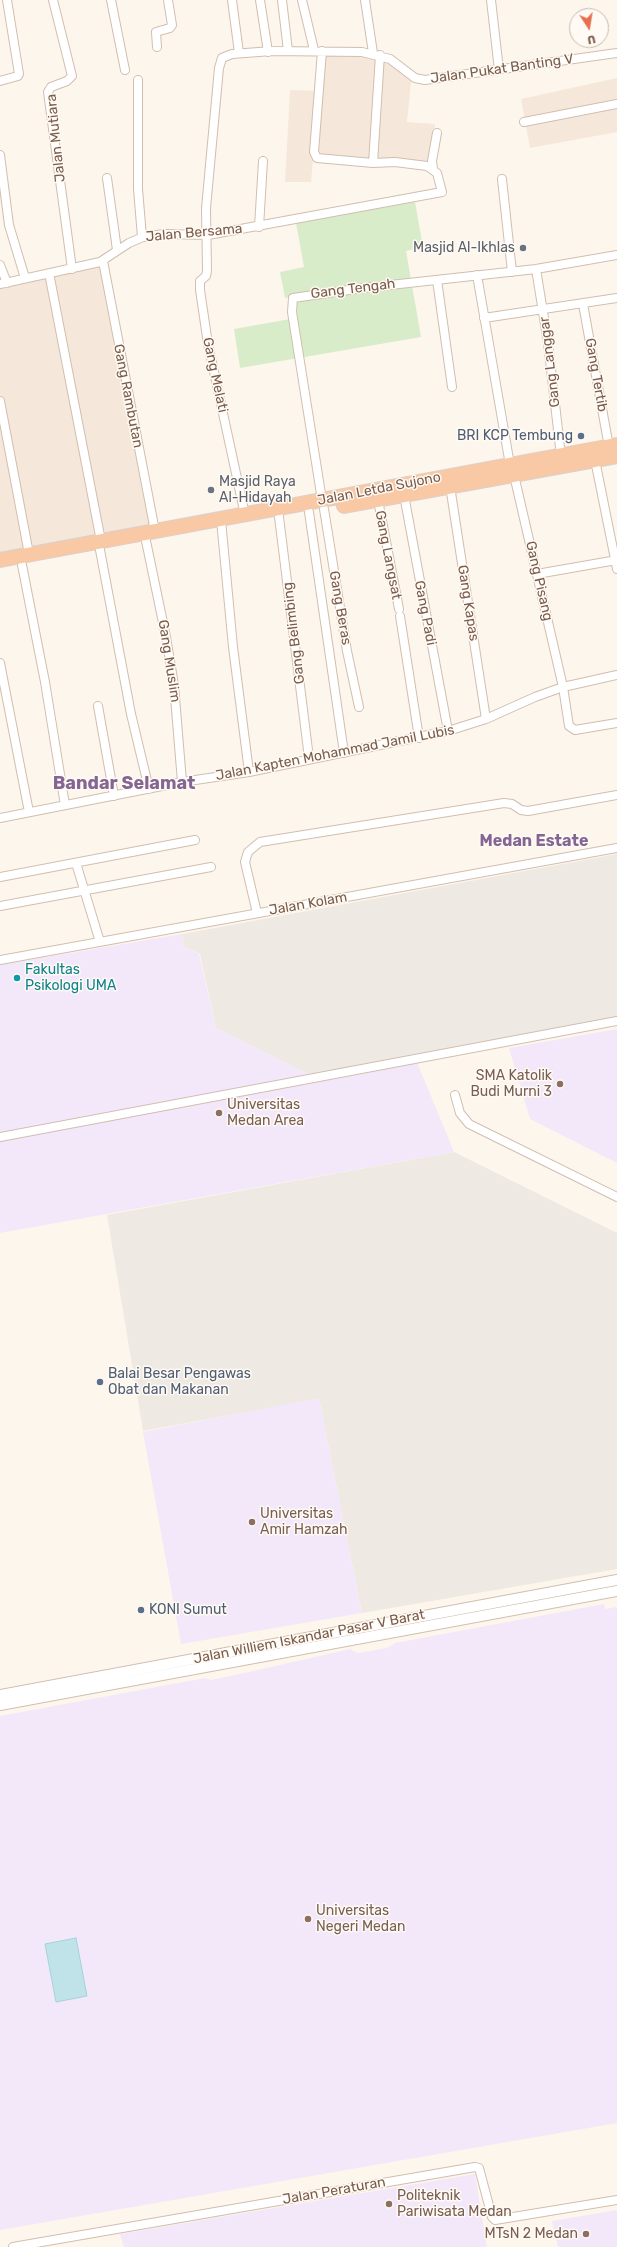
<!DOCTYPE html>
<html>
<head>
<meta charset="utf-8">
<style>
	body { margin:0 }
	#map { position:relative; width:617px; height:2247px; overflow:hidden; background:#fdf6ec; font-family:Rubik,sans-serif }
	canvas { display:block }
	.north { position:absolute; left:569px; top:8px; width:40px; height:40px; box-sizing:border-box; background:#fffaf3; border:1px solid #cabbb1; border-radius:50%; rotate:168deg; font-size:11px; font-weight:700; line-height:16px; text-align:center; color:#7a5c4d }
	.north::after { content:''; display:block; margin:auto; width:14px; height:18px; background:#e76f51; clip-path:polygon(50% 0,100% 100%,50% 72%,0 100%) }
</style>
</head>
<body>
<div id="map">
<canvas width="617" height="2247"></canvas>
<div class="north">U</div>
</div>
<script>
const g = document.querySelector('canvas').getContext('2d');
g.lineJoin = 'round';
function paint(path, color) { g.fillStyle = color; g.fill(path, 'evenodd'); }
const poly = rows => new Path2D(rows.map(r => 'M' + r).join(''));
function stroke(path, color, width, dash) { g.strokeStyle = color; g.lineWidth = width; g.lineCap = dash ? 'butt' : 'round'; g.setLineDash(dash || []); g.stroke(path); }
function write(font, color, halo, rows, align = 'center') {
  g.font = font + ' Rubik,sans-serif'; g.lineWidth = 3; g.setLineDash([]); g.textBaseline = 'middle'; g.strokeStyle = halo; g.fillStyle = color; for (const [text, x, y, turn = 0] of rows) {
    g.save(); g.translate(x, y); g.rotate((+turn || 0) * Math.PI / 180); g.textAlign = isNaN(turn) ? turn : align; if (halo) g.strokeText(text, 0, 0); g.fillText(text, 0, 0); g.restore();
  }
}
paint(poly([
	[322,52,383,56,412,73,407,122,435,124,432,164,313,158,311,182,285,182,290,90,320,91],
	[617,78,617,132,530,148,521,99],
	[108,263,153,538,98,550,0,566,0,282]
]), '#f5e8da');
paint(poly([
	[617,854,617,1018,310,1075,216,1028,200,954,184,947,182,934],
	[454,1152,617,1233,617,1569,362,1613,319,1399,143,1431,107,1215]
]), '#efe9e4');
paint(poly([
	[182,934,184,947,199,954,216,1028,310,1075,414,1055,454,1152,0,1233,0,965],
	[617,1029,617,1163,530,1119,509,1048],
	[319,1398,362,1613,181,1644,143,1432],
	[604,1604,605,1609,617,1607,617,2123,0,2230,0,1716,205,1678,211,1680,240,1674,350,1649,358,1653,387,1648,395,1643],
	[475,2174,487,2247,124,2247,120,2234],
	[617,2210,617,2247,558,2247,552,2221]
]), '#f3e8fa');
paint(poly([
	[415,202,423,247,406,251,421,337,240,368,234,329,296,318,292,297,285,298,280,272,304,267,296,223]
]), '#d8ecc9');
const water = poly([
	[76,1938,87,1996,56,2002,45,1944,76,1938]
]);
paint(water, '#bfe3e8');
stroke(water, '#a5d3da', 1);
const minor = poly([
	[53,0,72,76,67,81,51,87,48,92,72,269],
	[111,0,125,70],
	[232,0,239,53],
	[260,0,268,52],
	[282,0,288,51],
	[302,0,314,50],
	[365,0,373,53],
	[491,0,499,70],
	[157,47,156,32,170,28,172,25,168,0],
	[138,80,138,189,142,237],
	[0,81,18,76,19,74,7,0],
	[524,122,617,104],
	[0,155,9,225,25,278],
	[373,163,380,55],
	[433,169,432,161,437,133],
	[107,178,117,250],
	[502,179,512,272],
	[259,227,263,161],
	[103,261,155,531],
	[0,265,7,283],
	[536,269,548,343,561,456],
	[49,273,101,541],
	[477,275,510,465],
	[437,280,452,387],
	[0,284,100,262,129,243,143,237,164,234,208,235,442,192,437,173,427,166,395,162,373,163,317,158,314,152,322,51],
	[583,304,609,447],
	[484,318,617,298],
	[0,401,29,554],
	[595,460,617,569],
	[514,475,563,687,569,726,575,730,617,723],
	[450,486,486,719],
	[404,495,448,731],
	[322,500,292,312,293,298,363,288,536,269,617,255],
	[378,500,399,609],
	[278,509,309,758],
	[324,509,347,651,359,707],
	[309,512,344,753],
	[245,515,208,344,200,290,200,281,206,276,207,271,206,208,219,68,222,58,232,54,272,51,362,52,390,59,415,78,425,80,617,53],
	[221,520,233,647,249,772],
	[146,541,166,637,174,685,182,782],
	[100,550,131,714,149,789],
	[22,565,45,682,65,805],
	[537,574,617,560],
	[400,616,419,738],
	[0,663,29,812],
	[98,706,114,796],
	[0,818,182,782,249,772,448,731,486,719,535,697,563,687,617,675],
	[76,863,100,942],
	[0,877,195,840],
	[0,906,211,867],
	[257,913,245,862,248,852,260,842,504,803,512,804,521,810,528,811,617,795],
	[0,960,617,848],
	[455,1095,460,1113,469,1124,617,1197],
	[0,1137,617,1021],
	[13,2247,475,2167,479,2168,492,2217,495,2220,617,2200]
]);
const tertiary = poly([
	[0,1695,617,1580],
	[0,1705,617,1591]
]);
const trunk = poly([
	[344,506,617,456],
	[0,560,617,445]
]);
stroke(minor, '#d1beb0', 10);
stroke(tertiary, '#d1beb0', 12);
stroke(trunk, '#dad1cd', 16);
stroke(minor, '#fff', 8);
stroke(tertiary, '#fff', 10);
stroke(trunk, '#f9c8a4', 14);
for (const [x, y, r, color] of [
	[523,248,4,"#6b7280"],
	[581,436,4,"#5c6f8a"],
	[211,490,4,"#6b7280"],
	[17,978,4,"#0f9aa8"],
	[560,1084,4,"#8d6e63"],
	[219,1113,4,"#8d6e63"],
	[100,1382,4,"#5c6f8a"],
	[252,1522,4,"#8d6e63"],
	[141,1610,4,"#5c6f8a"],
	[308,1919,4,"#8d6e63"],
	[389,2204,4,"#8d6e63"],
	[586,2234,4,"#8d6e63"]
]) { const dot = new Path2D(); dot.arc(x, y, r, 0, 2 * Math.PI); g.fillStyle = color; g.fill(dot); stroke(dot, '#fffaf3', 1.5); }
write('14px', '#7a5c4d', '#fffaf3', [
	["Jalan Pukat Banting V",502,69,-8],
	["Jalan Mutiara",56,138,-96],
	["Jalan Bersama",194,233,-5],
	["Gang Tengah",353,289,-7],
	["Gang Langgar",550,362,-97],
	["Gang Melati",215,375,78],
	["Gang Tertib",596,375,80],
	["Gang Rambutan",128,396,79],
	["Jalan Letda Sujono",379,489,-11],
	["Gang Langsat",388,555,79],
	["Gang Pisang",539,581,77],
	["Gang Kapas",468,603,81],
	["Gang Beras",340,608,80],
	["Gang Padi",425,613,79],
	["Gang Belimbing",294,633,-97],
	["Gang Muslim",169,661,81],
	["Jalan Kapten Mohammad Jamil Lubis",335,753,-11],
	["Jalan Kolam",308,904,-10],
	["Jalan Williem Iskandar Pasar V Barat",309,1637,-11],
	["Jalan Peraturan",334,2191,-10]
]);
write('14px', '#5b616d', '#fffaf3', [
	["Masjid Al-Ikhlas",515,248],
	["Masjid Raya",219,482,"left"],
	["Al-Hidayah",219,498,"left"]
], 'right');
write('14px', '#4e5e75', '#fffaf3', [
	["BRI KCP Tembung",573,436,"right"],
	["Balai Besar Pengawas",108,1374],
	["Obat dan Makanan",108,1390],
	["KONI Sumut",149,1610]
], 'left');
write('14px', '#0d838f', '#fffaf3', [
	["Fakultas",25,970],
	["Psikologi UMA",25,986]
], 'left');
write('14px', '#785e54', '#fffaf3', [
	["SMA Katolik",552,1076,"right"],
	["Budi Murni 3",552,1092,"right"],
	["Universitas",227,1105],
	["Medan Area",227,1121],
	["Universitas",260,1514],
	["Amir Hamzah",260,1530],
	["Universitas",316,1911],
	["Negeri Medan",316,1927],
	["Politeknik",397,2196],
	["Pariwisata Medan",397,2212],
	["MTsN 2 Medan",578,2234,"right"]
], 'left');
write('bold 16px', '#846695', '#fffaf3', [
	["Medan Estate",534,841]
]);
write('bold 18px', '#846695', '#fffaf3', [
	["Bandar Selamat",124,784]
]);
</script>
</body>
</html>
